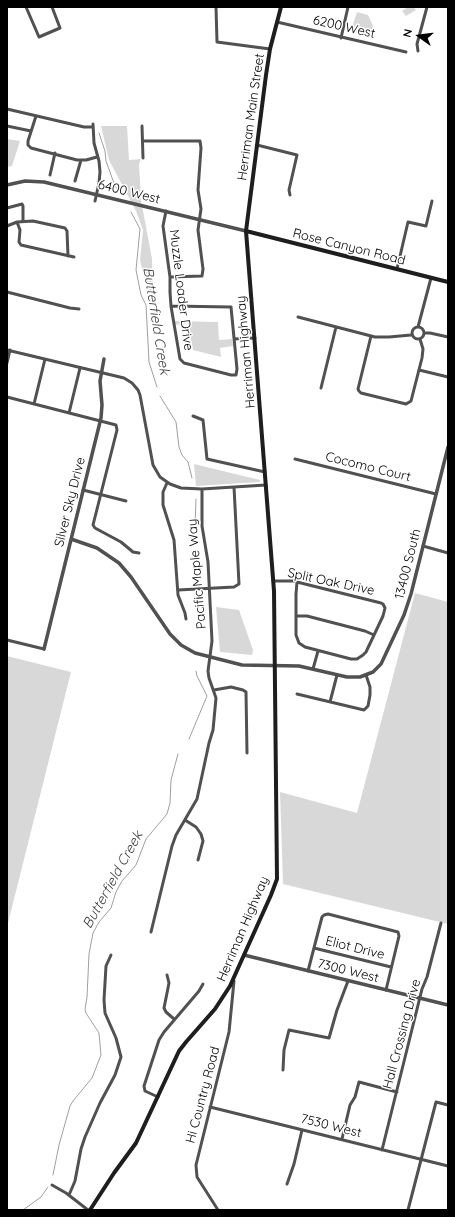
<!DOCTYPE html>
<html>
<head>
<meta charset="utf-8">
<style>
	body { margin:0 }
	#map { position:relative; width:455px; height:1217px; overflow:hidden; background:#fff; font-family:Quicksand,sans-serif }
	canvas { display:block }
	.frame { position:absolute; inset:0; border:8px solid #000; pointer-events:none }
	.north { position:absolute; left:399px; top:16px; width:40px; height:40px; -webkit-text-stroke:3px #fff; paint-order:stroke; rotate:284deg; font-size:11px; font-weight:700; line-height:16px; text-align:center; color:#000 }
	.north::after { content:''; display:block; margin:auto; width:14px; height:18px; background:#000; clip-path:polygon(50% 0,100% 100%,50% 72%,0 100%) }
</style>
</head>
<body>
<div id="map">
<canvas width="455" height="1217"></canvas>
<div class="frame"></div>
<div class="north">N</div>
</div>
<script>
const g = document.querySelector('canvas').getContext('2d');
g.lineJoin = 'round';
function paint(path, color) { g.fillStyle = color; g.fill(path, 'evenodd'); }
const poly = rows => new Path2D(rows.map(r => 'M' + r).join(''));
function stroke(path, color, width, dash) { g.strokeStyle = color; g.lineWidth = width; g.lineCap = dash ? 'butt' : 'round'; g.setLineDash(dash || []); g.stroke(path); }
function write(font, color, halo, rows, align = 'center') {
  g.font = font + ' Quicksand,sans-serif'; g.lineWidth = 3; g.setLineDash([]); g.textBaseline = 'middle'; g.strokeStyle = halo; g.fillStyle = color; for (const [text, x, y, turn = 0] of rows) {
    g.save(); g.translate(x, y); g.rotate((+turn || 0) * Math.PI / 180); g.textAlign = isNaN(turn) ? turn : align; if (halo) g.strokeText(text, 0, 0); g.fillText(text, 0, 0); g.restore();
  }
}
paint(poly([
	[408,7,414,7,416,10,406,16,402,11],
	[357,12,368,15,373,26,371,37,352,32,351,30],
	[101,126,127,126,129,160,141,159,139,164,141,200,152,259,153,290,148,290,147,282,144,277,140,260,143,230,136,211,109,160],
	[7,139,20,141,12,166,7,167],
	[174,321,218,322,219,340,232,339,233,346,220,348,221,357,193,350,188,323,175,325],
	[194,464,260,480,260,482,196,486],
	[415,593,448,602,448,924,283,884,280,792,357,813],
	[216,607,239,610,253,650,252,655,220,652],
	[7,656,71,672,7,927]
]), '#d8d8d8');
stroke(poly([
	[99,133,105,151,106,161,115,186,120,192],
	[131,212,140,229,136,270,141,295,146,305,149,362,157,387],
	[160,396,176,422,179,447,182,455,188,462,192,478],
	[195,528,196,499],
	[189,739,207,696,197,676,196,671],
	[53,1175,59,1145,70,1106,73,1101,92,1078,101,1055,99,1033,86,1013,85,1009,87,997,89,954,93,933,99,922,111,908,116,892,122,881,136,865,146,839,167,814,170,803,171,780,178,754],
	[23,1210,41,1197,48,1187]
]), '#9f9f9f', 1);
stroke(poly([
	[26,7,39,37,60,28,52,7],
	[216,7,217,42,270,49],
	[277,22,406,52],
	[341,38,348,7],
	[418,51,417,44,427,7],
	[7,109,84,127,93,127],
	[36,116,28,141,28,145,31,148,77,160,86,160,97,157],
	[93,124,94,143,99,161,100,172,99,183,95,201],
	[7,126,31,131],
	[142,126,143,158],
	[143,141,200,141,201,148,198,190,201,209,198,230,203,269,202,276,170,277],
	[257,145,297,155,289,190,290,195],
	[50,175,55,153],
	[75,181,81,160],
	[7,208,22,204,23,206,23,221],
	[166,211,163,226,170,277,170,292,171,306,173,318,180,359,184,363,231,375,236,375,237,369,231,307,171,306],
	[17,222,20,230,19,242,21,245,74,257],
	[7,226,17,222,33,221,65,228,67,231,68,256],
	[397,269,408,222,426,226,432,201],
	[7,292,70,308,79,309],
	[298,317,375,337,389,337,411,335],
	'412 333a6 6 0 1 1 12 0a6 6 0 1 1-12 0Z',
	[418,327,431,278],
	[424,333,430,333,448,337],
	[371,336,358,389,359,391,361,393,406,404,411,401,422,358,423,349,420,339],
	[234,339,255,338],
	[7,350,124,378,132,383,138,390,140,395,153,465,160,477,170,484,181,488,202,489,266,485],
	[7,363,10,350],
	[419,370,448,377],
	[321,388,336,327],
	[7,397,116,425,117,430,93,525,95,528,121,542,133,552,139,553],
	[34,404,45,359],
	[69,413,80,368],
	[193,416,203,420,207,459,265,472],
	[295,459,436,494],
	[167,483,163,492,163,505,174,540,178,595,185,613,186,619],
	[83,490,126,501],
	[423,546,448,553],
	[273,581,294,581,297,582,381,603,383,604,385,608,383,616,366,652,363,655,357,659,351,659,305,647,299,643,296,635,296,594,297,582],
	[178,590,234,587,239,584,234,487],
	[296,616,307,616,365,631,374,635],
	[7,640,44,649],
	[313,669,318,651],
	[214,690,231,687,243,690,246,692,247,753],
	[297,694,364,710,368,706,370,695,370,687,366,675],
	[330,702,337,675],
	[185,820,196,827,201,834,203,841,198,860],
	[151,932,172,846,176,835,197,799,209,743,213,730,216,698,209,678,208,671,212,641,208,562,202,526,202,489],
	[314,948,391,967],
	[308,971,322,917,324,915,328,914,398,932,399,936,386,990],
	[167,975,169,983,164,1008,166,1012,174,1019],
	[283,1070,284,1050,289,1030,329,1038,337,1010,348,981],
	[158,1097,145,1091,144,1086,159,1040,164,1032,199,991,203,984],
	[210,1107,448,1166],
	[342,1139,350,1105,355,1097,359,1082,397,1092],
	[382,1150,422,989,427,977,441,923],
	[287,1184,294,1164,302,1130],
	[52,1185,66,1193,88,1210],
	[69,1195,75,1181,81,1149,85,1137,100,1103,115,1075,121,1057,116,1038,105,1013,104,1000,106,966,111,955],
	[218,1210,197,1177,196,1165,229,1032,234,981],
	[408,1210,436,1102,448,1105]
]), '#515151', 3);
stroke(poly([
	[7,185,25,181,44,182,246,231],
	[71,539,97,548,119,563,131,577,170,634,181,645,195,653,242,665,299,666,347,677,360,677,373,672,381,664,404,615,411,594,448,447],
	[44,649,101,418,102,405,100,381,104,359],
	[244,955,448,1005]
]), '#515151', 3.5);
stroke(poly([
	[246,231,448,282],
	[90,1210,114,1173,136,1143,179,1051,186,1042,215,1009,230,986,271,895,277,879,274,591,246,231,266,75,270,49,281,7]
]), '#1e1e1e', 4);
write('13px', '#000', '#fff', [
	["6200 West",344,27,13],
	["Herriman Main Street",251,117,-82],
	["6400 West",129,192,14],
	["Rose Canyon Road",349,247,14],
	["Muzzle Loader Drive",181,290,83],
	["Herriman Highway",246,352,-95],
	["Cocomo Court",368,467,14],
	["Silver Sky Drive",70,502,-76],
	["13400 South",408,564,-76],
	["Pacific Maple Way",197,574,-95],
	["Split Oak Drive",331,582,12],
	["Herriman Highway",243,929,-67],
	["Eliot Drive",355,948,14],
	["7300 West",348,971,14],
	["Hall Crossing Drive",402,1034,-75],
	["Hi Country Road",203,1095,-75],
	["7530 West",331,1126,14]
]);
write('italic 14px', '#404040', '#fff', [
	["Butterfield Creek",156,321,81],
	["Butterfield Creek",113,880,-61]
]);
</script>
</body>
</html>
